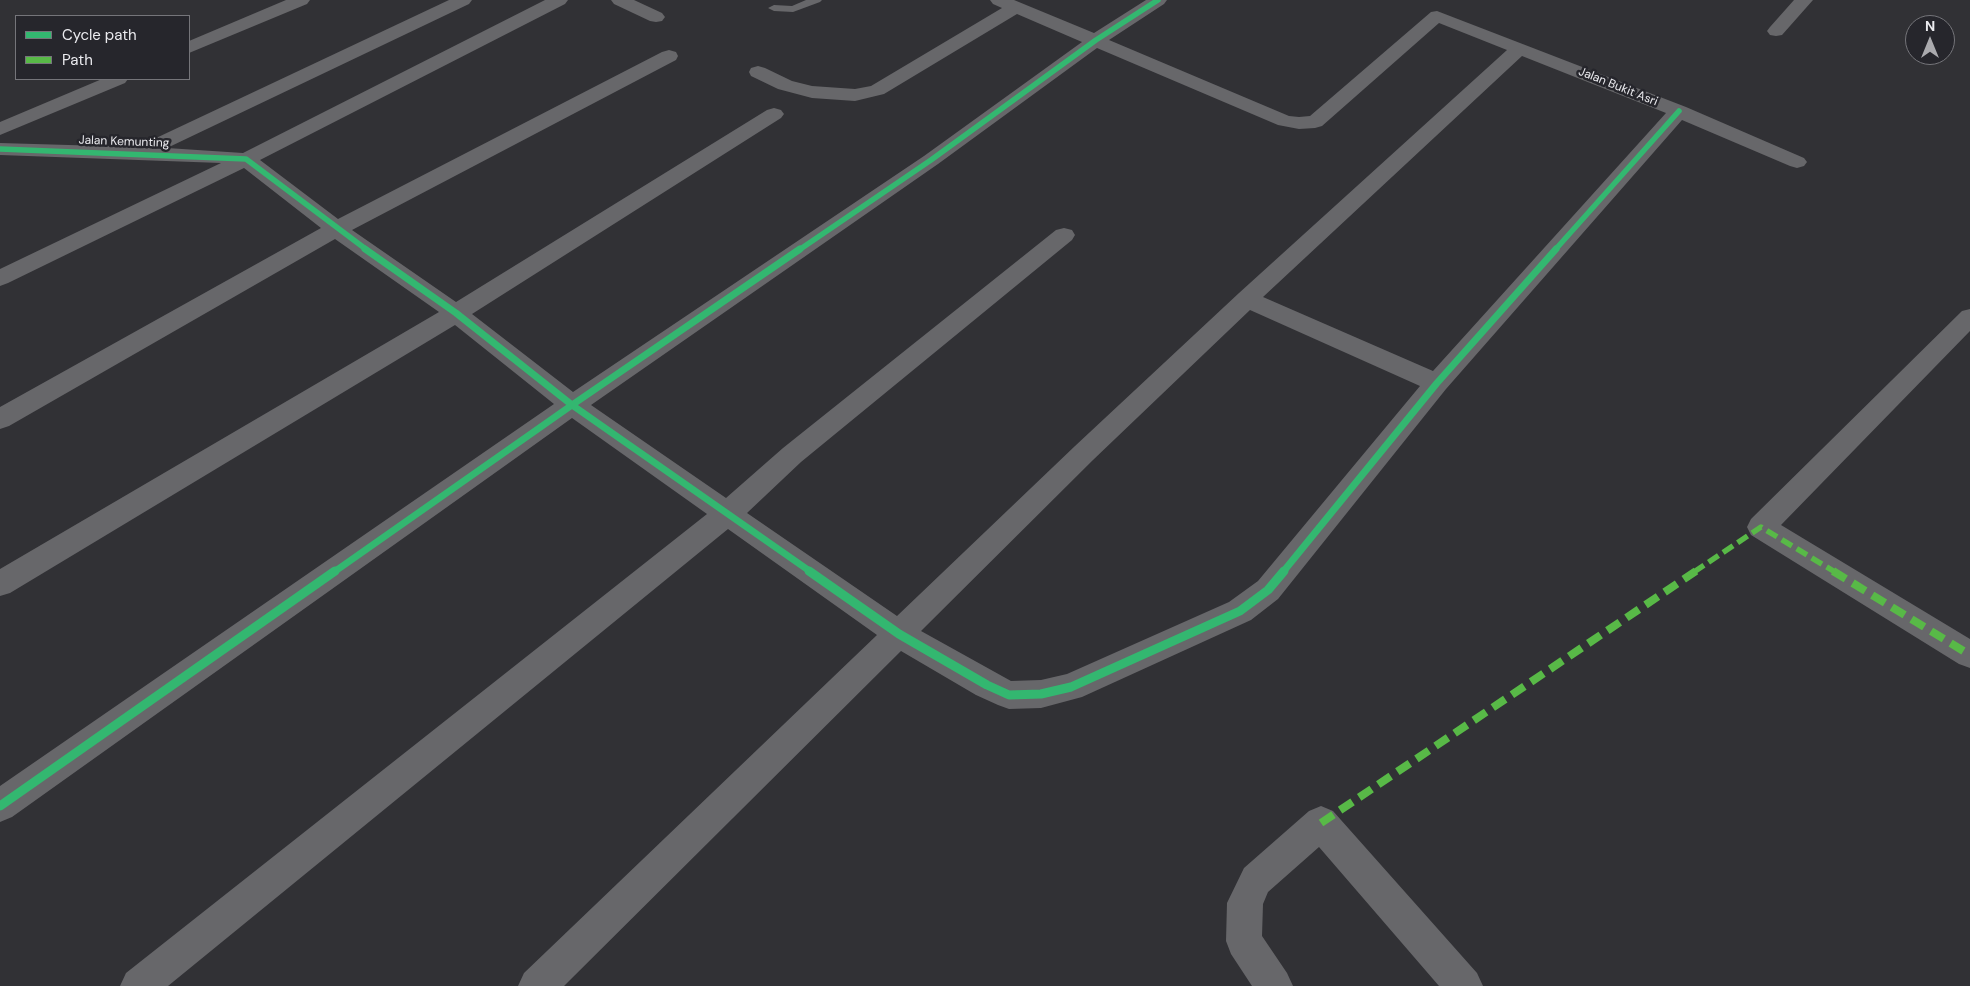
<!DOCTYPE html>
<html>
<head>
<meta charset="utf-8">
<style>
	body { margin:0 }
	#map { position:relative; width:1970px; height:986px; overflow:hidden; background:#313135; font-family:"DM Sans",sans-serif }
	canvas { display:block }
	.legend { position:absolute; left:15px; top:15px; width:175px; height:65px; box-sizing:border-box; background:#26262c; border:1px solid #75757a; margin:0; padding:6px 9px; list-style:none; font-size:15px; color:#ebebef }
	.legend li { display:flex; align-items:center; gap:10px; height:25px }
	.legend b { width:25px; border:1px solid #75757a }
	.north { position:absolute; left:1905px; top:15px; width:50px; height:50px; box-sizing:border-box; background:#26262c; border:1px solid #75757a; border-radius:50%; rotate:0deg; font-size:14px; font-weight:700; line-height:20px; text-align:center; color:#ebebef }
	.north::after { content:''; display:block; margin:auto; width:18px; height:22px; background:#aaaaae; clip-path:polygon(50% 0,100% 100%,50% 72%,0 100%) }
</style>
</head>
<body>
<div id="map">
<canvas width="1970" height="986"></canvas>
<ul class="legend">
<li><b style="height:6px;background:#33b770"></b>Cycle path</li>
<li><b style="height:6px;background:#58b947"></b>Path</li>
</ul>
<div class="north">N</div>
</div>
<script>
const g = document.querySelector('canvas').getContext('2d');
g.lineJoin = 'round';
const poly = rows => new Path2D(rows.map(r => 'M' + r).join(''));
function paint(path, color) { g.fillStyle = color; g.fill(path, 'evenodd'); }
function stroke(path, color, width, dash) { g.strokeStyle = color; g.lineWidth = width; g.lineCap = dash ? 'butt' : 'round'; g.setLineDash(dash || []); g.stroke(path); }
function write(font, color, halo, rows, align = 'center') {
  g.font = font + ' "DM Sans",sans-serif'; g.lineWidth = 5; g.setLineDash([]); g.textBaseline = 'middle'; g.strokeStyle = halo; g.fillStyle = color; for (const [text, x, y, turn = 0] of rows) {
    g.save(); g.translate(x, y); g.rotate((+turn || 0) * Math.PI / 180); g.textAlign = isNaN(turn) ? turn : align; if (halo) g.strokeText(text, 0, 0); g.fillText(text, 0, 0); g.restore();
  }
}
paint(poly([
	[806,0,822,0,820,2,793,12,774,11,768,8,774,5,792,6,806,0]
]), '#67676a');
paint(poly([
	[286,0,310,0,307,4,189,53,189,41,286,0],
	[449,0,472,0,469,4,167,148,243,153,545,0,568,0,565,4,260,160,338,219,662,52,669,50,676,52,678,56,676,60,352,230,456,302,767,110,774,108,781,110,784,114,781,118,472,314,573,392,924,156,1082,42,1017,14,884,94,855,101,812,98,778,89,751,76,749,72,751,68,758,66,765,68,792,81,812,86,855,89,871,86,1002,8,993,4,990,0,1014,0,1094,33,1146,0,1167,0,1164,4,1109,40,1289,116,1299,117,1310,116,1431,12,1437,11,1686,107,1804,158,1807,162,1804,166,1797,168,1790,166,1682,120,1446,389,1278,599,1251,620,1082,697,1041,708,1009,709,998,705,976,695,901,651,564,986,518,986,524,973,877,635,728,529,168,986,120,986,126,973,707,514,572,418,12,817,0,822,0,786,554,404,455,325,10,593,0,596,0,569,439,312,335,239,9,426,0,429,0,407,321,228,244,168,8,283,0,286,0,269,221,163,0,155,0,143,137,147,449,0],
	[1439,23,1507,50,1239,293,1075,446,897,616,747,513,801,462,1072,240,1075,235,1072,230,1064,228,1056,230,783,448,726,498,591,405,938,164,1097,48,1278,125,1299,129,1315,128,1322,126,1439,23],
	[1522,56,1666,113,1433,371,1263,297,1522,56],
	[1250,310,1420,386,1258,581,1229,602,1067,674,1041,680,1011,681,921,631,1093,460,1250,310],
	[611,0,634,0,662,13,665,17,662,21,656,22,650,21,614,4,611,0],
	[1794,0,1813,0,1782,35,1776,36,1770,35,1767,31,1770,27,1794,0],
	[102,79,128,79,125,83,0,135,0,122,102,79],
	[1970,309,1970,331,1781,525,1970,639,1970,668,1959,664,1751,535,1747,527,1751,519,1962,311,1970,309],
	[1321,806,1333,811,1477,973,1483,986,1439,986,1319,847,1268,892,1263,904,1262,936,1287,973,1293,986,1252,986,1231,954,1226,941,1227,903,1244,868,1309,811,1321,806]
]), '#67676a');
stroke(poly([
	[1694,572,1761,527,1835,572]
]), '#58b947', 5.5, [12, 5.5]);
stroke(poly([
	[1833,571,1970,655],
	[1321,823,1696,571]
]), '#58b947', 8, [15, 8]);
stroke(poly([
	[0,149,246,159,367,250],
	[799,250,931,160,1096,40,1158,0],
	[1555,250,1679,111]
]), '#33b770', 5.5);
stroke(poly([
	[365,249,456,313,572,405,811,572],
	[334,572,572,405,800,249],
	[1283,572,1437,383,1556,249]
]), '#33b770', 7);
stroke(poly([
	[809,571,899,634,987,685,1009,695,1041,694,1071,687,1240,611,1268,590,1284,571],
	[0,806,335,571]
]), '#33b770', 9);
write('12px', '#ebebef', '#26262c', [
	["Jalan Bukit Asri",1618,87,22],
	["Jalan Kemunting",124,142,2]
]);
</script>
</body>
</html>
